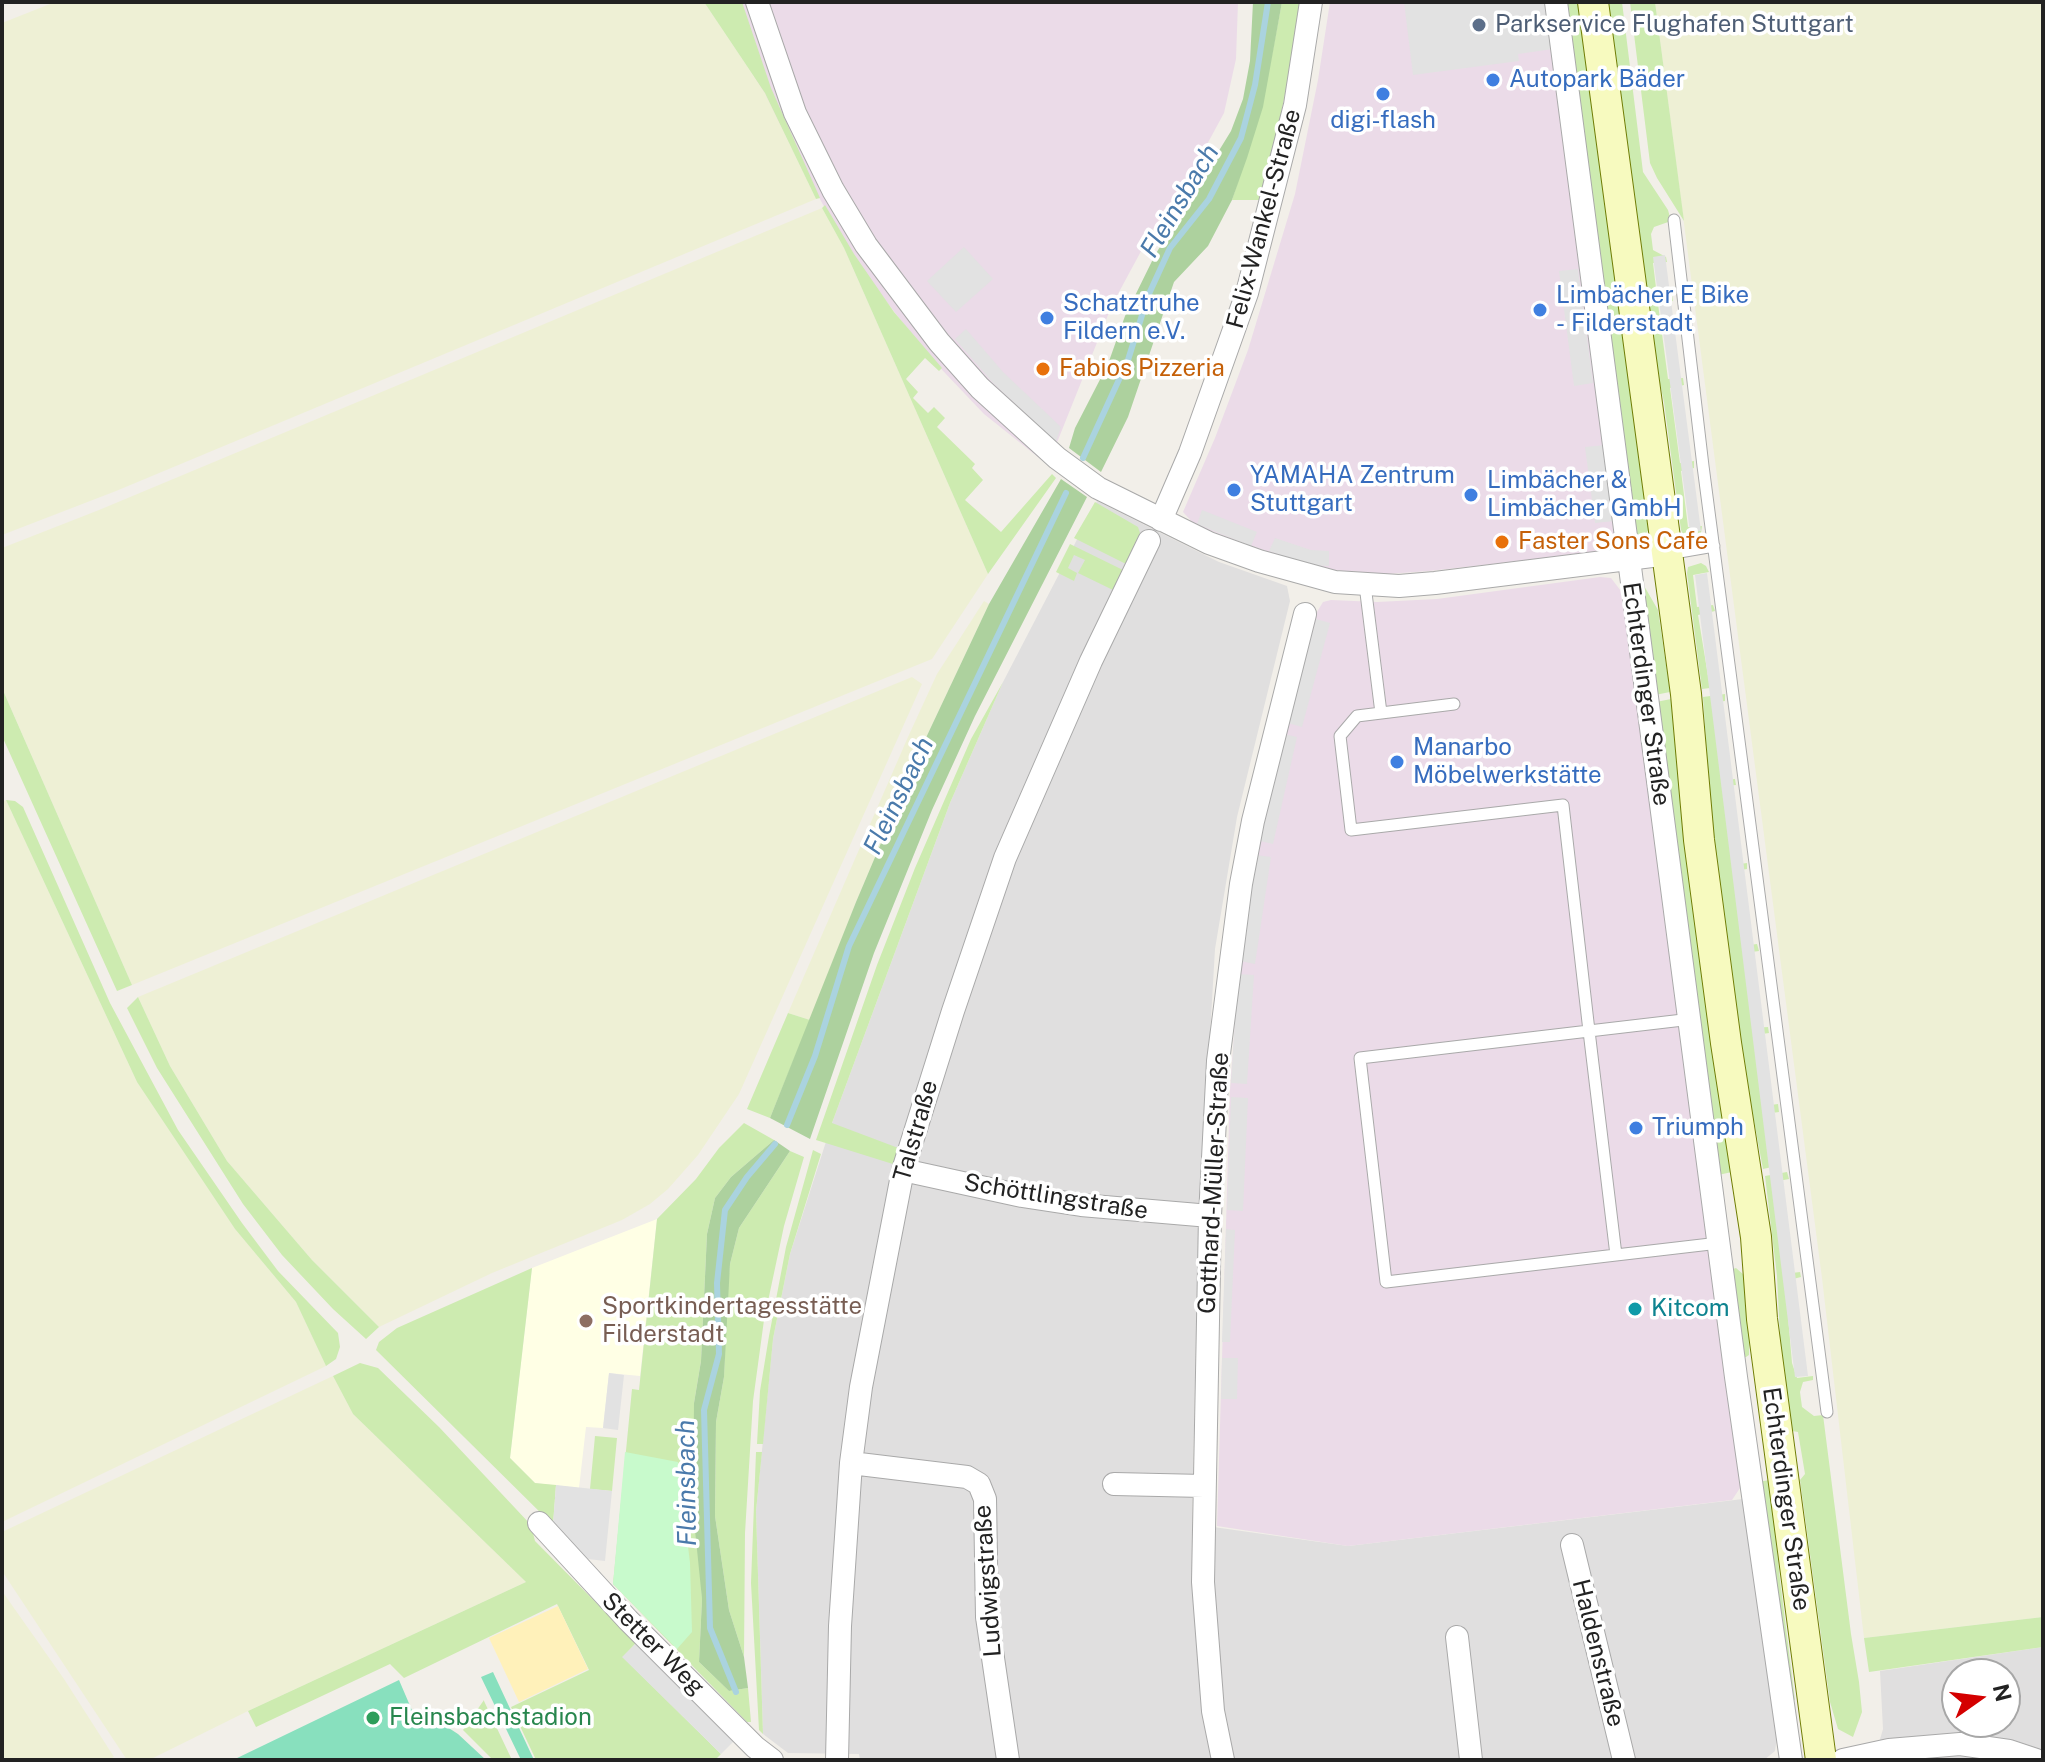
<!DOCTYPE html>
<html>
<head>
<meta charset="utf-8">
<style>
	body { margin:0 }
	#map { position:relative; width:2045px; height:1762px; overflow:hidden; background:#f2efe9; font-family:"Public Sans",sans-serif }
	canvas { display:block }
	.frame { position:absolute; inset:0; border:4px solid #222; pointer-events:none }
	.north { position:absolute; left:1941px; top:1658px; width:80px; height:80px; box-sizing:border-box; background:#fff; border:2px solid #a7a7a7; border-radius:50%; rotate:76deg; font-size:22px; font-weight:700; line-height:32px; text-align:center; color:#222 }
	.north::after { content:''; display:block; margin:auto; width:28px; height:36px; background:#d40000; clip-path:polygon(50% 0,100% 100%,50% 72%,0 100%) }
</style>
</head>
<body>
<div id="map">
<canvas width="2045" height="1762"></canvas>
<div class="frame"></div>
<div class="north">N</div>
</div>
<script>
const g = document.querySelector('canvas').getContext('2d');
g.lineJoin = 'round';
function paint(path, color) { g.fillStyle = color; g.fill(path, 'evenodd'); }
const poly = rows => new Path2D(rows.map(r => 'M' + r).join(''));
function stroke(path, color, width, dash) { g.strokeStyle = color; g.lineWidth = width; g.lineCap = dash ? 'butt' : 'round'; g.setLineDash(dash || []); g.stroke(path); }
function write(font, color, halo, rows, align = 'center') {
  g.font = font + ' "Public Sans",sans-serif'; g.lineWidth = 7; g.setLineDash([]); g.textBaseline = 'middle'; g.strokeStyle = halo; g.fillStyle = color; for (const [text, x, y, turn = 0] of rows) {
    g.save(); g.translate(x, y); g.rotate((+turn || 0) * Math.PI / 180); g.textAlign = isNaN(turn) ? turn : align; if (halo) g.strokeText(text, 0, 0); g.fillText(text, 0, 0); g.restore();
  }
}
paint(poly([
	[1097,501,1219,562,1287,586,1290,601,1237,817,1215,949,1198,1240,1192,1524,1348,1546,1743,1499,1777,1738,1775,1751,1764,1760,860,1760,859,1754,788,1753,763,1734,756,1511,773,1339,790,1254,832,1123,950,803,1003,682],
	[2043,1647,2043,1760,1874,1760,1883,1729,1880,1671],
	[1957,1674,2005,1674,2005,1722,1957,1722]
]), '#e0dfdf');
paint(poly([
	[714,2,1238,2,1236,59,1224,113,1198,161,1153,229,1112,305,1048,465,984,414,926,353,849,253],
	[1330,2,1547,2,1616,524,1613,538,1605,547,1592,553,1429,571,1387,574,1331,570,1293,561,1195,525,1183,512,1215,438,1248,350,1295,194,1318,80],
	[1600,577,1611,578,1627,599,1742,1485,1732,1500,1348,1546,1217,1526,1230,1090,1239,968,1258,847,1317,612,1323,602,1331,600,1377,602,1437,599]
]), '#ebdbe8');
paint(poly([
	[657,1219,640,1376,609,1373,603,1428,586,1427,579,1488,535,1483,510,1458,532,1268]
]), '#ffffe5');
paint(poly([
	[55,2,704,2,765,93,816,199,116,491,2,535,2,23],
	[1655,2,2043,2,2043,1617,1864,1638,1822,1278],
	[822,208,844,248,988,574,932,659,132,985,2,688,2,548,99,510],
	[984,601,989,604,923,744,856,902,810,1020,788,1013,908,737,937,674],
	[912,677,922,684,739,1094,698,1155,668,1189,650,1204,622,1220,492,1273,379,1327,312,1260,227,1161,170,1066,138,997],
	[6,800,137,1082,235,1229,296,1302,326,1366,2,1522,2,802],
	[333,1376,353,1414,526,1582,248,1711,149,1760,127,1760,2,1571,2,1532],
	[2,1591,64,1679,114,1757,108,1760,2,1760]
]), '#eef0d5');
paint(poly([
	[704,2,742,2,771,88,820,198,816,199,765,93],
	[1282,2,1300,2,1291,65,1270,167,1259,200,1232,200,1262,107],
	[1564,2,1580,2,1649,529,1643,538,1633,533],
	[1605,2,1622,2,1643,172,1668,210,1671,221,1654,227,1651,234,1653,250,1666,257,1667,262,1653,263,1657,296,1672,295,1673,301,1658,304,1668,379,1683,378,1684,385,1670,388,1680,463,1694,461,1694,468,1681,471,1688,527,1702,526,1701,533,1692,538,1683,534,1681,530,1664,402,1649,333],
	[1630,2,1655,2,1684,221,1657,178,1650,163],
	[825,205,854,254,894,312,942,368,939,371,925,358,906,379,918,392,913,398,928,413,934,407,945,418,937,427,975,464,972,468,983,480,965,500,1001,532,1052,474,1056,478,988,574,844,248,822,208],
	[1095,502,1138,527,1140,533,1126,564,1074,538],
	[1070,544,1123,570,1113,590,1078,573,1085,560,1074,555,1068,568,1077,573,1074,581,1056,572],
	[1701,563,1706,566,1709,572,1693,575,1697,607,1713,605,1715,611,1698,615,1710,688,1702,689,1687,573,1688,567],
	[1643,584,1658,610,1670,692,1655,695,1641,585],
	[1003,682,950,803,832,1123,901,1149,896,1165,816,1140,877,965,915,868,971,739],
	[2,688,12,711,132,985,117,991,2,736],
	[1725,694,1725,701,1712,703,1723,780,1735,779,1736,785,1723,786,1733,865,1747,863,1747,869,1734,871,1743,946,1757,944,1759,951,1744,953,1754,1028,1768,1027,1769,1033,1755,1035,1764,1106,1778,1104,1779,1112,1765,1114,1772,1167,1763,1169,1738,1035,1712,832,1703,697],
	[1671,699,1732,1172,1718,1175,1656,702],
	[6,800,15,801,23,807,110,1003,178,1130,242,1223,278,1271,338,1333,340,1347,336,1359,326,1366,296,1302,235,1229,137,1082],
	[138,997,170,1066,227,1161,312,1260,379,1327,366,1339,333,1309,282,1255,243,1204,157,1068,127,1008],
	[788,1013,810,1020,770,1118,747,1109],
	[744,1123,774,1140,731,1177,715,1198,707,1234,701,1361,694,1403,702,1599,699,1662,729,1691,748,1688,751,1722,747,1722,613,1584,632,1389,639,1390,657,1219,696,1179,719,1148],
	[813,1150,821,1154,790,1254,773,1339,763,1444,757,1444,760,1391,769,1336,786,1247],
	[790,1151,804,1157,784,1226,764,1320,753,1401,745,1533,744,1657,729,1610,715,1516,716,1422,724,1377,727,1293,730,1264,739,1228],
	[1787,1172,1789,1179,1773,1182,1784,1274,1800,1272,1801,1277,1785,1281,1792,1363,1797,1378,1813,1376,1813,1380,1803,1382,1800,1392,1802,1407,1814,1416,1823,1415,1851,1634,1859,1682,1862,1712,1853,1737,1838,1729,1830,1702,1800,1480,1805,1474,1798,1432,1792,1431,1780,1337,1777,1276,1765,1176],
	[532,1268,510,1458,535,1483,556,1485,553,1525,376,1350,379,1342,397,1328],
	[1736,1268,1744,1275,1750,1315,1749,1355,1746,1357,1743,1357,1730,1270],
	[360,1363,378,1368,439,1427,531,1525,535,1541,636,1643,623,1657,721,1754,715,1760,536,1760,511,1707,589,1670,557,1604,404,1678,390,1664,256,1727,248,1711,526,1582,353,1414,333,1376],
	[595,1436,617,1438,612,1491,590,1489],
	[756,1452,762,1452,756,1511,763,1734,759,1730,751,1583],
	[1770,1480,1780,1580,1795,1700,1790,1698,1757,1482],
	[2043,1617,2043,1647,1869,1672,1864,1638],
	[484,1700,484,1701,512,1760,493,1760,463,1730]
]), '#cdebb0');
paint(poly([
	[1253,2,1282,2,1263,107,1247,158,1232,200,1208,246,1174,282,1128,417,1101,472,1069,448,1075,428,1108,364,1125,316,1155,255,1231,131,1243,99,1250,61],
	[1061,479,1087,497,975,716,932,810,874,953,810,1139,770,1118,856,902,923,744,989,604],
	[774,1140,790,1151,739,1228,730,1264,724,1377,716,1422,715,1516,729,1610,744,1657,748,1688,729,1691,699,1662,702,1599,693,1510,694,1403,701,1361,707,1234,715,1198,731,1177]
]), '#add19e');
paint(poly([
	[558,1606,588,1669,519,1702,489,1638]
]), '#fff1ba');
paint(poly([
	[625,1452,678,1462,690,1563,692,1632,677,1649,613,1584]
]), '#c8facc');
paint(poly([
	[493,1672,534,1760,521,1760,481,1677],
	[399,1680,414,1715,438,1721,458,1734,486,1760,233,1760]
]), '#88e0be');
paint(poly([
	[1404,2,1547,2,1553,49,1518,54,1519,61,1413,75],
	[964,247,993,279,956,312,927,281],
	[1665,255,1701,531,1690,532,1653,257],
	[1578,269,1593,383,1574,386,1559,271],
	[966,329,1003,372,1061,427,1056,442,993,383,955,339],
	[1605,445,1615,521,1595,523,1585,447],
	[1202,510,1257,532,1251,546,1197,524],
	[1275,538,1311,550,1329,551,1329,566,1310,565,1269,551],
	[1707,573,1808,1376,1795,1377,1695,575],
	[1316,619,1330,623,1302,727,1288,723],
	[1284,734,1297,737,1273,844,1260,841],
	[1256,855,1271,857,1255,964,1240,961],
	[1238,974,1254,975,1247,1084,1231,1083],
	[1231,1097,1248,1098,1243,1211,1227,1210],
	[1226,1229,1235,1230,1230,1342,1222,1342],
	[1222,1358,1238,1358,1237,1399,1221,1399],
	[609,1373,624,1375,618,1430,603,1428],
	[556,1485,612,1491,605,1561,588,1559,553,1525],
	[636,1643,735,1740,721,1754,622,1657]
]), '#e2e2e2');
stroke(poly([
	[1083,458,1128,360,1148,296,1170,248,1209,199,1241,138,1255,85,1268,2],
	[787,1125,815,1056,849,946,1066,493],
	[736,1692,710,1628,704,1410,719,1354,717,1283,725,1210,747,1177,775,1144]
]), '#aad3df', 6);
const lane = poly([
	[1674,220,1703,466,1827,1412],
	[1668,554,1714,546],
	[1365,585,1381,713],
	[1454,704,1357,716,1340,736,1351,830,1563,805,1589,1031,1616,1255,1386,1282,1360,1058,1589,1031,1683,1020,1691,1019],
	[1616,1255,1719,1243]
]);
const street = poly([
	[757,2,795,113,833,190,866,245,939,342,980,388,1057,458,1098,488,1209,543,1259,561,1335,582,1399,586,1435,583,1668,554],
	[1556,2,1736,1377,1791,1760],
	[1161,520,1190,453,1247,293,1295,105,1311,2],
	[903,1170,1022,1196,1081,1205,1210,1216],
	[851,1463,967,1477,979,1484,985,1499,987,1617,1008,1760],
	[1114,1484,1204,1486],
	[539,1523,628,1620,755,1747,772,1760],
	[1572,1545,1624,1760],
	[1457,1637,1471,1760],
	[837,1760,840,1626,851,1463,861,1387,903,1170,953,1011,1005,858,1091,661,1149,541],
	[1223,1760,1213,1711,1203,1582,1210,1216,1218,1061,1241,884,1253,821,1305,614],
	[1843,1760,1889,1750,1960,1744,2009,1751,2036,1760]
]);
const secondary = poly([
	[1593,2,1686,694,1699,840,1726,1043,1756,1237,1762,1319,1821,1760]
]);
stroke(lane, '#a9a9a9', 13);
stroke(street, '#a9a9a9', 24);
stroke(secondary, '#707d05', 32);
stroke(lane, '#fff', 11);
stroke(street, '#fff', 22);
stroke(secondary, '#f7fabf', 30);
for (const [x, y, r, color] of [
	[1479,25,8,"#5c6f8a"],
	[1493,80,8,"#3f7fe0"],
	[1383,94,8,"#3f7fe0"],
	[1540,310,8,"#3f7fe0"],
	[1047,318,8,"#3f7fe0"],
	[1043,369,8,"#e8710a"],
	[1234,490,8,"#3f7fe0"],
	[1471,495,8,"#3f7fe0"],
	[1502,542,8,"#e8710a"],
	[1397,762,8,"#3f7fe0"],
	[1636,1128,8,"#3f7fe0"],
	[1635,1309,8,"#0f9aa8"],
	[586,1321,8,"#8d6e63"],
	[373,1718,8,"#2e9e5b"]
]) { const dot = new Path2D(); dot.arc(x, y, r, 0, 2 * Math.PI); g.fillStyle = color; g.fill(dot); stroke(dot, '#fff', 3); }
write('24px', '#4e5e75', '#fff', [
	["Parkservice Flughafen Stuttgart",1495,25]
], 'left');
write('24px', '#366cbe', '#fff', [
	["Autopark Bäder",1509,80],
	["digi-flash",1383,121,"center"],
	["Limbächer E Bike",1556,296],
	["- Filderstadt",1556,324],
	["Schatztruhe",1063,304],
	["Fildern e.V.",1063,332],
	["YAMAHA Zentrum",1250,476],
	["Stuttgart",1250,504],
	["Limbächer &",1487,481],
	["Limbächer GmbH",1487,509],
	["Manarbo",1413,748],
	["Möbelwerkstätte",1413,776],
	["Triumph",1652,1128]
], 'left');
write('24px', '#222', '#fff', [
	["Felix-Wankel-Straße",1264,219,-75],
	["Echterdinger Straße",1646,694,82],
	["Talstraße",916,1131,-74],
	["Gotthard-Müller-Straße",1214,1183,-87],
	["Schöttlingstraße",1056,1197,9],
	["Echterdinger Straße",1786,1499,82],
	["Ludwigstraße",988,1581,-94],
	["Stetter Weg",653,1644,45],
	["Haldenstraße",1598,1653,76]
]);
write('24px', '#c56008', '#fff', [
	["Fabios Pizzeria",1059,369],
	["Faster Sons Cafe",1518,542]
], 'left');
write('24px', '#785e54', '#fff', [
	["Sportkindertagesstätte",602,1307],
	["Filderstadt",602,1335]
], 'left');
write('24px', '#0d838f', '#fff', [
	["Kitcom",1651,1309]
], 'left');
write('24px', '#27864d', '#fff', [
	["Fleinsbachstadion",389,1718]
], 'left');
write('italic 26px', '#4a7aab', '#fff', [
	["Fleinsbach",1180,201,-59],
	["Fleinsbach",899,796,-64],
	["Fleinsbach",687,1483,-91]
]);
</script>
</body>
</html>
